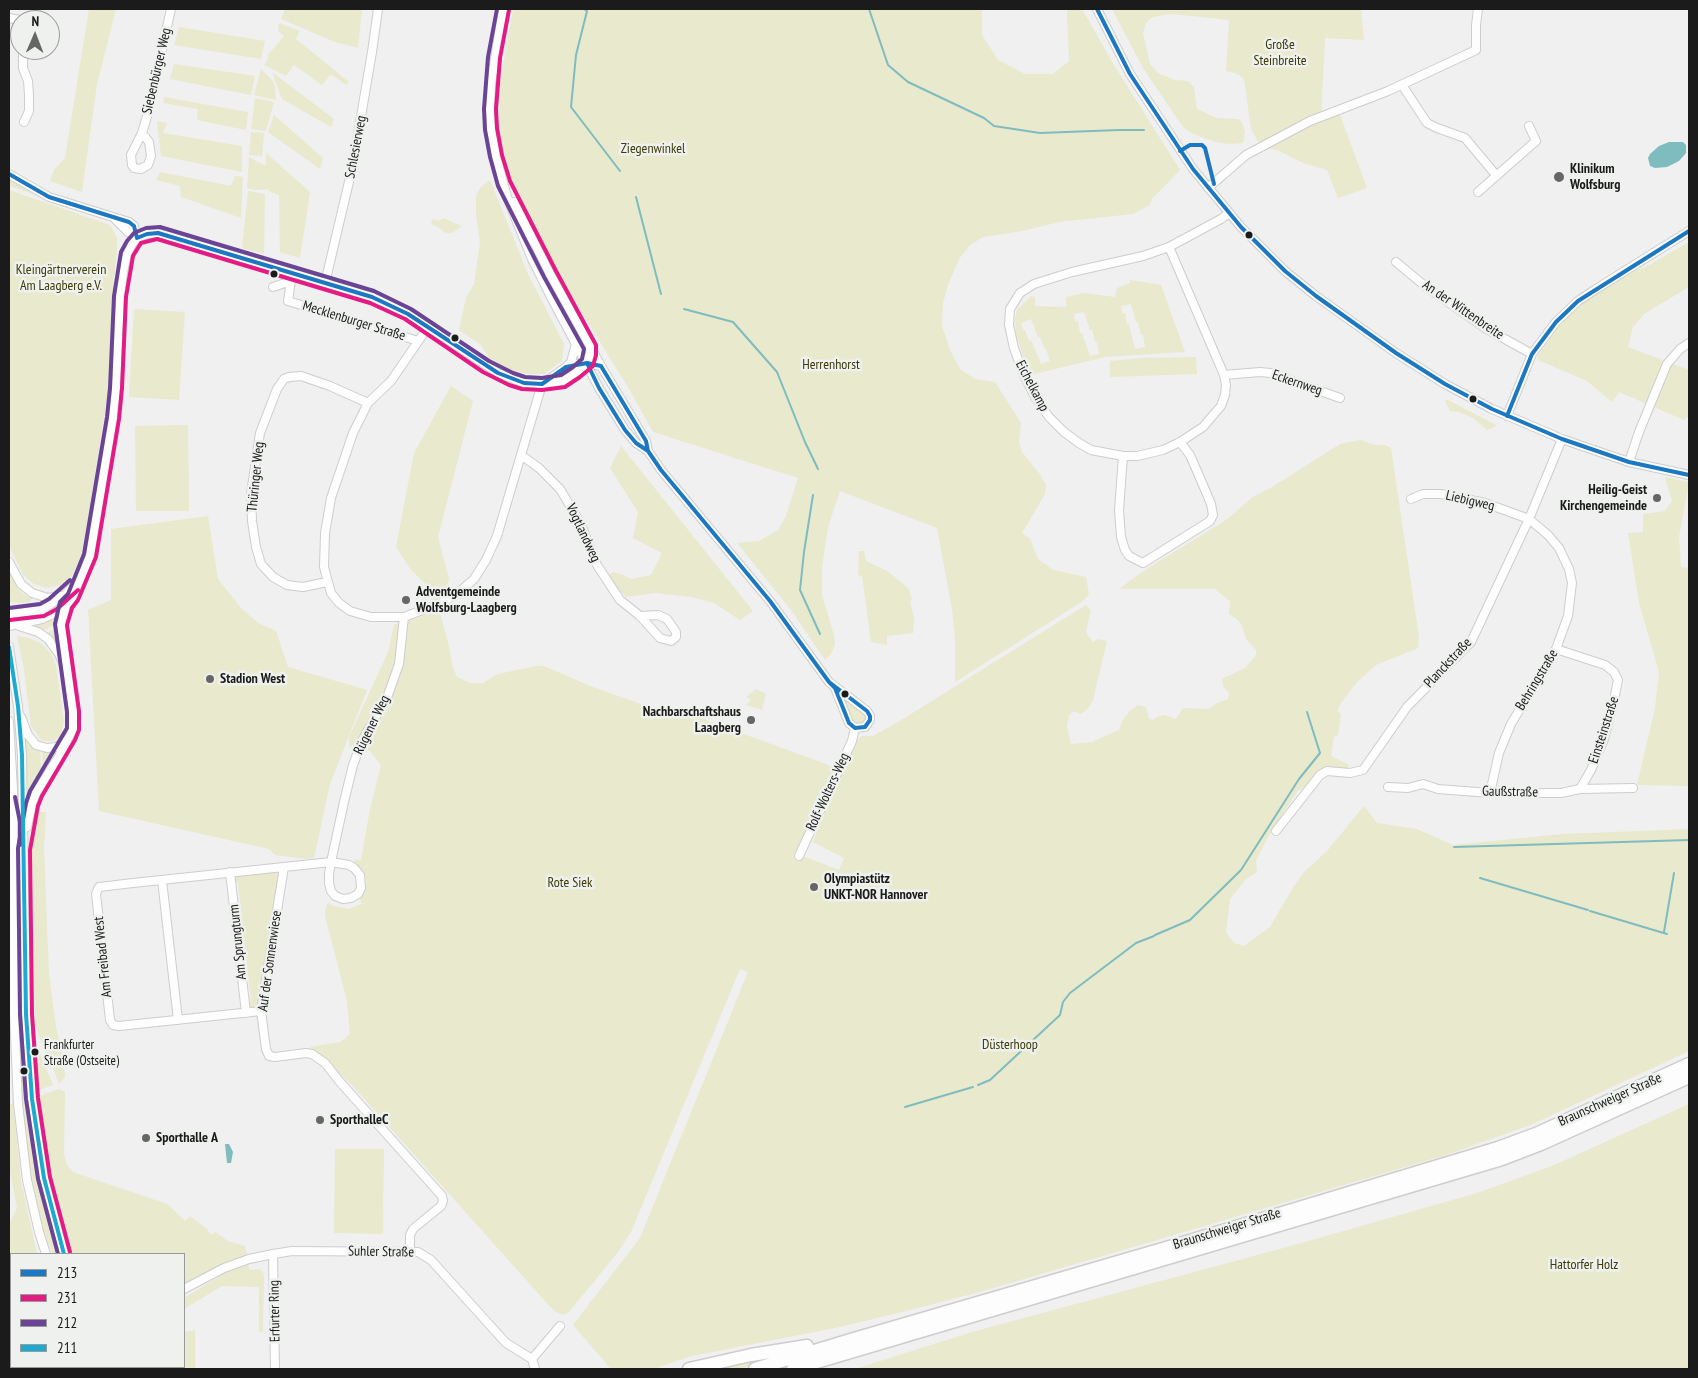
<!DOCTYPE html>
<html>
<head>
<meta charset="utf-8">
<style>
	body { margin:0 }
	#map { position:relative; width:1698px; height:1378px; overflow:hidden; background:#eff0ef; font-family:"PT Sans Narrow",sans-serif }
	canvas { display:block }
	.frame { position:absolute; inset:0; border:10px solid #1a1b1a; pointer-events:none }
	.legend { position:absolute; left:10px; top:1253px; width:175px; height:115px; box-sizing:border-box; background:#eef1ee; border:1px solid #999b99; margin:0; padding:6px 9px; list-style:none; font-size:15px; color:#1a1b1a }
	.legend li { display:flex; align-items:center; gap:10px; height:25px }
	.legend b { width:25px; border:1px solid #999b99 }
	.north { position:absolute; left:10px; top:10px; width:50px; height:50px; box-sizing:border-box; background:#eef1ee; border:1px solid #999b99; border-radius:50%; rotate:1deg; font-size:14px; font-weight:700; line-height:20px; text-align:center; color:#1a1b1a }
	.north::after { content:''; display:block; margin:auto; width:18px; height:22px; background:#656665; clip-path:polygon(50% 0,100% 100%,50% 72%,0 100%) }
</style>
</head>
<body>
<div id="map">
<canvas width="1698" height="1378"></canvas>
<div class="frame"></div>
<ul class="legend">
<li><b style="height:6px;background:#1c78c0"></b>213</li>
<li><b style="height:6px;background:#e51b85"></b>231</li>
<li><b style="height:6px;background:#6c4495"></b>212</li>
<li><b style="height:6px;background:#1ea9d1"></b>211</li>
</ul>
<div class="north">N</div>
</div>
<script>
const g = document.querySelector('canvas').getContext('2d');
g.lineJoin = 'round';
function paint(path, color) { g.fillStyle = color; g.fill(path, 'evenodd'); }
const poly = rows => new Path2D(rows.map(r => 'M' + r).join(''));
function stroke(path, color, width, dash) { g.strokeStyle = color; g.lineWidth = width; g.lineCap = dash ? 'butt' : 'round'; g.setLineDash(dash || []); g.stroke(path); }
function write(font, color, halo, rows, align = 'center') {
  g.font = font + ' "PT Sans Narrow",sans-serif'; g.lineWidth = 5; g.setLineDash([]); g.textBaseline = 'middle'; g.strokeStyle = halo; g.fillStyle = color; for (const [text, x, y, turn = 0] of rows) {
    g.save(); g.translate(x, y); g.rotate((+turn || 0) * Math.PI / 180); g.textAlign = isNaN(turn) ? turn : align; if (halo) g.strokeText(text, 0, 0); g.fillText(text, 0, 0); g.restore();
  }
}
paint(poly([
	[89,9,116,9,97,84,82,192,50,181,54,170,65,158],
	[285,9,362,9,358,48,335,42,281,19],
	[513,9,982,9,982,35,998,60,1025,74,1053,74,1069,61,1067,9,1082,9,1114,65,1180,170,1152,199,1150,205,1133,214,1059,222,1022,231,983,237,970,245,959,259,948,285,943,303,942,326,950,350,960,369,975,379,995,382,1021,423,1019,442,1022,452,1039,473,1046,485,1045,494,1022,533,1030,539,1038,559,1053,570,1086,577,1089,594,1083,601,955,682,955,638,952,609,937,528,840,491,828,527,822,567,822,595,834,635,835,644,831,654,825,660,791,610,737,543,759,541,778,530,786,516,798,478,653,432,628,387,547,257,509,176,499,141,499,88],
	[1112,9,1361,9,1364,40,1325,38,1321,118,1339,112,1367,188,1338,198,1327,170,1303,163,1277,150,1261,147,1251,129,1244,79,1238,74,1226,71,1229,20,1173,14,1152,17,1146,23,1143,33,1150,64,1158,73,1174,80,1188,81,1194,87,1197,109,1217,118,1238,119,1242,122,1245,132,1243,143,1229,144,1216,142,1193,134,1183,127,1143,68],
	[279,23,300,31,296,39,349,82,346,85,331,74,322,85,294,65,286,76,264,65,269,57,267,56,284,36,278,31],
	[179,27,265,41,261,59,174,45],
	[174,64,255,76,251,95,170,79],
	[261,69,272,80,275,86,276,100,254,95],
	[272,72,334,119,331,127,282,99],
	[164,97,248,112,246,130,197,120,198,109,163,103],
	[255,98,274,102,266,131,251,129],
	[274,115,323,158,320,169,268,132],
	[157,121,167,123,163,133,242,146,242,172,161,156],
	[251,132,264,133,262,156,249,155],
	[266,153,310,192,300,258,280,252,279,195,269,191,268,189,255,190,247,188,249,157,266,166],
	[160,172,231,186,235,176,243,177,241,218,181,197,180,186,156,180],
	[9,177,45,198,9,186],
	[490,180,528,274,564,344,562,361,544,374,529,374,514,371,491,361,481,345,459,330,466,298,474,284,480,243,476,215,476,195,481,187],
	[9,190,110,225,117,238,117,253,113,284,110,380,85,536,79,562,71,577,61,585,47,588,34,584,24,576,9,546],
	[248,191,265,194,264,254,242,248],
	[443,218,462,226,452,233,446,233,438,227,431,224,433,219,439,221],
	[521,225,582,338,577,341,536,259],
	[1689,242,1689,287,1644,314,1633,327,1628,347,1689,370,1689,416,1684,420,1619,392,1612,402,1587,381,1538,360,1538,356,1561,322,1574,309,1609,284,1638,269,1644,268],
	[1130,280,1161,285,1185,352,1105,357,1030,375,1016,335,1015,319,1017,310,1031,296,1035,297,1035,306,1066,307,1066,297,1084,293,1115,297,1117,288,1130,283],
	[1131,304,1136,322,1138,322,1141,335,1143,335,1145,347,1135,349,1129,324,1127,324,1125,313,1122,313,1121,306],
	[1084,312,1090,330,1092,330,1095,342,1097,342,1099,354,1090,356,1082,333,1080,333,1078,321,1075,321,1074,314],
	[1031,319,1038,337,1040,337,1045,349,1046,349,1050,361,1041,364,1031,340,1029,341,1025,330,1023,330,1021,323],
	[134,309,185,312,179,400,129,397],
	[1196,357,1197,374,1110,377,1110,361,1141,358],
	[451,386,473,401,438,537,449,579,439,610,448,642,453,668,457,677,470,683,483,683,498,674,536,666,544,666,590,686,675,716,700,718,826,764,831,767,833,773,795,853,839,870,844,858,813,842,819,825,817,822,853,745,861,736,873,736,898,722,1086,605,1091,611,1086,630,1088,636,1093,642,1098,639,1107,641,1093,700,1086,711,1080,714,1074,711,1069,715,1067,726,1071,744,1092,742,1119,730,1122,721,1130,711,1138,705,1146,707,1149,719,1153,720,1157,717,1164,715,1176,719,1183,708,1209,709,1217,703,1228,699,1229,693,1223,686,1222,679,1245,668,1256,655,1256,650,1246,639,1242,626,1238,620,1229,614,1230,601,1215,589,1119,589,1145,570,1226,520,1253,497,1272,487,1340,444,1360,440,1375,445,1385,445,1391,448,1419,637,1418,648,1376,665,1357,682,1341,703,1337,711,1341,714,1338,735,1334,737,1331,756,1349,765,1347,770,1319,775,1297,792,1268,837,1256,861,1257,872,1245,880,1230,899,1226,932,1234,943,1244,946,1270,927,1291,891,1303,873,1327,851,1364,806,1377,823,1417,829,1453,845,1562,834,1689,829,1689,1051,1533,1124,1446,1155,980,1292,898,1313,840,1327,692,1356,653,1369,611,1369,573,1325,640,1238,748,972,740,969,631,1232,618,1252,569,1312,563,1315,554,1311,536,1291,351,1084,310,1047,341,1042,350,1034,347,1001,325,916,325,910,328,902,333,906,348,909,362,904,359,897,366,887,367,882,363,873,354,864,355,859,361,860,370,809,381,765,370,751,349,747,349,737,388,652,394,625,421,617,431,600,434,592,411,570,396,547,414,453],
	[1446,399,1496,425,1495,427,1487,430,1473,418,1459,412,1450,411,1445,401],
	[188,425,189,511,136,511,135,426],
	[621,446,753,611,740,620,714,603,691,597,655,593,626,597,608,578,612,572,621,574,631,579,651,575,662,553,633,538,638,512,610,468],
	[1665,477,1689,482,1679,537,1681,567,1689,568,1689,786,1637,785,1655,708,1659,672,1639,603,1628,533,1643,532,1643,514,1665,511,1672,501],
	[208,516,218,579,241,608,258,623,276,631,288,667,367,690,330,784,314,858,306,859,275,855,269,849,99,811,88,610,111,600,111,529],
	[859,551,864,551,866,561,887,571,908,588,912,599,910,602,914,618,913,633,887,636,887,645,871,642,862,576,858,575],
	[9,571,18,588,23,594,32,598,30,602,20,603,9,602],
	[51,618,56,624,42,631,35,627,35,623],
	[58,628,61,646,59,647,46,633],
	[17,636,29,638,42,644,51,654,56,665,64,721,61,736,53,741,42,741,31,726,24,670],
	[756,689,766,694,762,710,746,705,751,700,746,697],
	[844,699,866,715,866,721,862,725,855,724,852,722],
	[24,736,40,750,41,772,44,776,29,802],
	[60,749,45,774,43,771,42,750],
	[17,812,20,812,22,1015,29,1110,40,1179,53,1230,61,1254,53,1254,42,1229,31,1180,25,1137,19,1063,18,1015],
	[36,812,46,812,44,848,49,974,56,1027,64,1060,50,1063,35,1026,32,850],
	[277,872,280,875,259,1005,256,1008,252,1008,248,1004,251,1001,238,883,235,881,235,878,237,876],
	[38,1049,53,1085,39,1090,35,1063,39,1062],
	[64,1065,65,1077,59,1084,53,1068],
	[59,1089,65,1092,64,1154,67,1165,73,1172,167,1204,185,1221,190,1216,207,1229,211,1235,215,1232,228,1241,245,1246,247,1255,221,1265,184,1284,184,1254,72,1254,51,1176,39,1096],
	[13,1103,21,1181,37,1254,11,1254,11,1367,24,1367,21,1369,9,1369,9,1225,17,1208,9,1166,9,1105],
	[1689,1104,1689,1369,855,1369,972,1332,1298,1244,1477,1193,1552,1166],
	[335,1149,384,1149,383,1234,334,1233],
	[248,1264,250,1270,259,1269,263,1272,264,1276,263,1332,259,1332,259,1287,222,1286,184,1309,184,1298,228,1271],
	[195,1330,195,1369,128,1369,127,1367,184,1367,184,1332],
	[773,1356,773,1359,741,1369,705,1369]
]), '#e9e9ce');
paint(poly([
	[1669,142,1683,142,1686,145,1686,153,1679,161,1667,167,1655,168,1650,166,1648,158,1650,154,1659,146],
	[225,1144,229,1144,233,1152,231,1163,227,1163]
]), '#7ebcbf');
stroke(poly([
	[584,9,587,11,576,55,571,107,620,171],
	[869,9,888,65,908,82,984,118,994,126,1040,133,1119,130,1144,130],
	[636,197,661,294],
	[684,309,733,322,777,372,805,442,818,469],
	[813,495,804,552,800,590,820,634],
	[1454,847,1689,840],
	[1480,878,1588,910],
	[1590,911,1667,934],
	[1664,932,1674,873],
	[1155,935,1190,920,1241,870,1299,779,1320,753,1307,712],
	[978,1085,990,1080,1060,1015,1063,1002,1070,993,1136,943,1154,936],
	[905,1107,973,1087]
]), '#7ebcbf', 2);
const minor = poly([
	[503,9,491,84,490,109,491,129,496,156,507,197,532,259,553,301,599,388,625,430,636,443,648,451,661,470,770,601,829,682,867,711,870,716,870,720,865,727,855,728,849,723,835,688],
	[1097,9,1130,74,1193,169,1241,227,1285,271,1316,296,1396,353,1445,384,1492,409,1562,439,1585,447,1629,462,1689,475],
	[9,18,20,20],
	[23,50,23,68,28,81,29,95,29,111,24,122],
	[1402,85,1427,123,1437,128,1465,138,1496,175],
	[142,133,149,142,151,156,148,165,141,169,134,168,132,165,131,155,142,133,148,113,171,9],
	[9,174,49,197,129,222,134,226,137,238],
	[1208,188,1246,155,1310,121,1388,91,1476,50,1476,25,1478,9],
	[1478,192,1536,141,1529,126],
	[514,202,550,274,601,366,646,441,648,451],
	[116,220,128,232,137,238],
	[1169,247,1143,256,1072,272,1034,284,1020,293,1010,309,1009,325,1014,348,1023,373,1035,397,1049,417,1064,432,1079,443,1091,450,1123,456,1137,456,1163,450,1180,442,1203,427,1221,406,1225,395,1226,385,1224,375,1169,247,1221,219,1229,213],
	[1396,262,1425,286,1485,328,1532,354],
	[292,273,288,301,418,341],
	[325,283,352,169,372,52,378,9],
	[273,287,291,281],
	[428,327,391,381,368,403,353,433,331,498,325,533,324,567,331,593,339,603,350,611,371,617,404,617,441,603,458,593,474,579,486,560,497,536,542,384],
	[566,367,571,362,576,344],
	[1224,375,1260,372,1270,373,1340,398],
	[544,383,566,367,573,365,587,363,601,366],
	[1507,416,1532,354,1556,322,1578,301,1596,289,1689,231],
	[521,455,539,468,560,489,581,524,597,565,620,600,640,616,660,638,671,641,676,637,676,632,667,619,658,615,640,616],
	[1123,456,1119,510,1121,537,1125,550,1129,556,1143,563,1210,521,1213,515,1211,504,1206,492,1190,455,1180,442],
	[1629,462,1639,432,1667,364,1680,349,1689,343],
	[1411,499,1423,494,1441,494,1485,503,1529,519,1548,535,1559,548,1569,569,1572,583,1568,616,1556,649,1511,724,1499,753,1490,793],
	[9,562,21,584,32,593,48,598,61,596],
	[327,582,303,587,287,585,273,577,261,564,256,547,252,521,251,493,260,433,277,389,284,379,289,377,301,376,330,386,368,403],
	[9,614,42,610,66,594,76,583],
	[9,626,42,619,51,615,66,605,73,597,90,556,113,418,116,388,120,296,123,272,127,254,132,244,137,238,147,234,158,233,372,297,408,314,498,373,524,383,542,384,563,381,577,372,587,363,590,354,590,347],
	[19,626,38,632,48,639,59,654,62,661],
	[9,647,18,706,22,755,26,1014,32,1099,44,1178,64,1254],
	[1556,649,1605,665,1614,672,1618,680,1614,700,1604,739,1591,770,1580,789],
	[21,717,28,735,36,745,47,748,56,747,67,740],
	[9,721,13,789,14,1013,18,1104,27,1180,39,1232,46,1254],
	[1388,787,1408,788,1423,784,1438,789,1490,793,1561,793,1580,789,1633,788],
	[27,827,32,804,36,793,58,758,73,729,73,712,61,625,66,605],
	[1276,831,1320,775,1327,771,1350,773,1363,770,1407,707,1471,642,1529,519,1562,439],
	[799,856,852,741,855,728],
	[284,867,261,1011,266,1049,269,1056,275,1057,306,1053,312,1054,325,1063,340,1082,442,1196,443,1201,441,1206,413,1229,410,1235,410,1251],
	[230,872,246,1013],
	[162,880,178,1020],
	[261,1011,119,1026,113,1025,110,1020,96,894,98,889,99,887,133,883,331,862,349,865,354,868,360,875,361,888,358,894,351,898,343,899,335,896,331,891,329,883,329,874,331,862,344,802,353,765,362,741,388,695,399,664,404,617],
	[273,1254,275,1369],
	[184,1289,224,1268,249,1259,273,1254,292,1251,418,1252,431,1260,506,1343,532,1359,535,1369],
	[532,1359,560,1326],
	[97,1367,98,1369],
	[117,1367,119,1369],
	[37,1369,41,1367],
	[63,1369,77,1368,85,1369]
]);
const highway = poly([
	[689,1369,751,1355,807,1346],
	[755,1369,854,1339,1173,1246,1498,1148,1536,1134,1689,1064],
	[793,1369,1502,1159,1541,1144,1689,1077]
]);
stroke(minor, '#cdcdcd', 10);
stroke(highway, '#cdcdcd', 15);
stroke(minor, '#fdfdfd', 8);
stroke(highway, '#fdfdfd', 12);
stroke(poly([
	[1097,9,1130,74,1193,169,1241,227,1285,271,1316,296,1396,353,1445,384,1492,409,1562,439,1629,462,1689,475],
	[1180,151,1190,145,1202,145,1205,148,1214,184],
	[9,174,49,197,129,222,134,226,137,238],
	[137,238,147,234,158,233,372,297,408,314,498,373,524,383,542,384,566,367,587,363],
	[587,363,601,366,646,441,648,451],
	[587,363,599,388,625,430,636,443,648,451],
	[1507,416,1532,354,1556,322,1578,301,1689,231],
	[648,451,661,470,770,601],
	[770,601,829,682],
	[770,601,829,682],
	[829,682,867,711,870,716,870,720,865,727,855,728,849,723,835,688,829,682]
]), '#1c78c0', 4);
stroke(poly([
	[10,620,44,616,57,609,78,590],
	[70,1252,50,1177,38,1098,32,1014,30,850,38,806,42,796,75,740,79,730,79,711,67,625,72,608,78,600,96,557,119,419,122,388,126,297,133,256,141,243,157,239,370,303,405,319,483,372,509,385,522,389,542,390,565,387,580,377,593,366,596,355,596,345,556,271,510,181,502,155,497,128,496,109,500,58,509,10]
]), '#e51b85', 4);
stroke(poly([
	[9,608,40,604,49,599,70,580],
	[15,797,20,822,20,845],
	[58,1254,38,1179,26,1099,20,1014,18,848,26,803,30,791,67,728,67,712,55,624,60,602,68,594,84,554,107,417,110,388,114,296,121,252,127,241,134,233,146,228,160,227,374,291,411,309,489,361,513,373,525,377,542,378,561,375,573,367,582,359,584,349,544,277,498,186,490,157,485,130,484,109,488,57,497,9]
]), '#6c4495', 4);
stroke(poly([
	[9,647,18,706,22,755,26,1014,32,1099,44,1178,64,1254]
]), '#1ea9d1', 4);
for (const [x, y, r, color] of [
	[1559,177,6,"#656665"],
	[1249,235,4.5,"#1a1b1a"],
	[274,274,4.5,"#1a1b1a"],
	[455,338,4.5,"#1a1b1a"],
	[1473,399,4.5,"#1a1b1a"],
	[1657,498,5,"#656665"],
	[406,600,5,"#656665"],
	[210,679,5,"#656665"],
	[845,694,4.5,"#1a1b1a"],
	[751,720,5,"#656665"],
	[814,887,5,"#656665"],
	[35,1052,4.5,"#1a1b1a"],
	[24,1071,4.5,"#1a1b1a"],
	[320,1120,5,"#656665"],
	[146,1138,5,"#656665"]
]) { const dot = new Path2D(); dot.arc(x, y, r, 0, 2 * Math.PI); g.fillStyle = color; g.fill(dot); stroke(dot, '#eef1ee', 2); }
write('13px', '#1a1b1a', '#eef1ee', [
	["Frankfurter",44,1045],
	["Straße (Ostseite)",44,1061]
], 'left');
write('14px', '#3e3b07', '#eef1ee', [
	["Große",1280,45],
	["Steinbreite",1280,61],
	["Ziegenwinkel",653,149],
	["Kleingärtnerverein",61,270],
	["Am Laagberg e.V.",61,286],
	["Herrenhorst",831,365],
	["Rote Siek",570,883],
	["Düsterhoop",1010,1045],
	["Hattorfer Holz",1584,1265]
]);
write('14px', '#1a1b1a', '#eef1ee', [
	["Siebenbürger Weg",157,71,-77],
	["Schlesierweg",356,147,-79],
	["An der Wittenbreite",1463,310,34],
	["Mecklenburger Straße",354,321,17],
	["Eckernweg",1297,383,19],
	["Eichelkamp",1032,386,62],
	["Thüringer Weg",256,477,-84],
	["Liebigweg",1470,501,13],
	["Vogtlandweg",583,533,65],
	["Planckstraße",1448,663,-47],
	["Behringstraße",1537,680,-59],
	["Rügener Weg",372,725,-64],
	["Einsteinstraße",1604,730,-72],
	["Rolf-Wolters-Weg",828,792,-65],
	["Gaußstraße",1510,792,1],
	["Am Sprungturm",238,942,-96],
	["Am Freibad West",103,957,-96],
	["Auf der Sonnenwiese",270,961,-82],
	["Braunschweiger Straße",1610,1100,-24],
	["Braunschweiger Straße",1227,1229,-17],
	["Suhler Straße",381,1252,1],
	["Erfurter Ring",275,1311,-91]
]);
write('bold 14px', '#1a1b1a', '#eef1ee', [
	["Klinikum",1570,169],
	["Wolfsburg",1570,185],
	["Heilig-Geist",1647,490,"right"],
	["Kirchengemeinde",1647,506,"right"],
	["Adventgemeinde",416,592],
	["Wolfsburg-Laagberg",416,608],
	["Stadion West",220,679],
	["Nachbarschaftshaus",741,712,"right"],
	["Laagberg",741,728,"right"],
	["Olympiastütz",824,879],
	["UNKT-NOR Hannover",824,895],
	["SporthalleC",330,1120],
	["Sporthalle A",156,1138]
], 'left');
</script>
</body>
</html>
